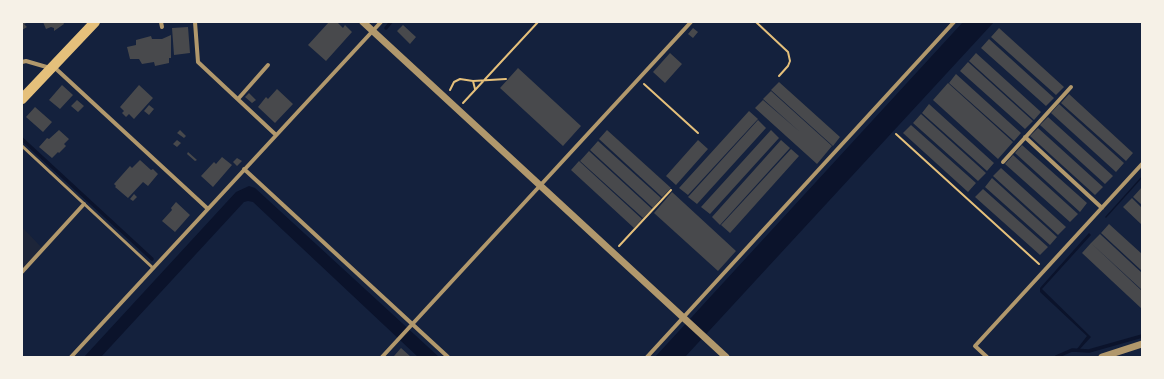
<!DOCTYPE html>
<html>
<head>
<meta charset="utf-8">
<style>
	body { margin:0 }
	#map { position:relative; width:1164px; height:379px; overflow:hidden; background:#14213d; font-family:Montserrat,sans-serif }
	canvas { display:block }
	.frame { position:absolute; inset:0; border:23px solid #f6f1e7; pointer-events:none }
</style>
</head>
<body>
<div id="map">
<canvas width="1164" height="379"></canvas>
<div class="frame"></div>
</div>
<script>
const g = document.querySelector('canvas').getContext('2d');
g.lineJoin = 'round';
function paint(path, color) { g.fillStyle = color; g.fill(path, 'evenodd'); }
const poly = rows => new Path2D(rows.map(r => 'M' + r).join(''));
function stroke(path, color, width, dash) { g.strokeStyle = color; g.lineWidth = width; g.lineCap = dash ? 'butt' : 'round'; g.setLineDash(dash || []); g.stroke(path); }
paint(poly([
	[24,229,42,248,22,270,22,230]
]), '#1d2539');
paint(poly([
	[963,22,994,22,685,357,655,357],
	[1142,176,1142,178,1106,218,1105,217],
	[249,186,255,188,439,357,418,357,253,202,248,201,244,202,101,357,84,357,236,192],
	[1089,233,1091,235,1042,289,1091,337,1079,350,1077,349,1087,336,1040,292,1040,288]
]), '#0b132b');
stroke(poly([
	[386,28,391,22],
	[22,139,152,259],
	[1056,357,1072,350,1089,351,1142,336]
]), '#0b132b', 3.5);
paint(poly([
	[22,22,29,22,24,24,27,27,22,30],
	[43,22,63,22,64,24,54,31,54,28,51,27,46,29],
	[329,22,337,22,343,28,345,25,352,32,326,61,308,45],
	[403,25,416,37,410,44,397,31],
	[188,27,190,53,174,55,172,28],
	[693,28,698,32,693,38,688,34],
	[999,28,1064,87,1056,95,991,37],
	[171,35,171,58,169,58,169,63,155,66,154,62,142,64,139,59,130,59,127,47,136,45,136,40,151,36,152,39,162,39],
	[989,39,1054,98,1046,106,981,48],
	[670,53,682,64,665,83,653,72],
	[976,53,1041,112,1034,120,969,61],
	[968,62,1033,121,1025,129,960,71],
	[518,68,581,126,563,146,500,88],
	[956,74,1021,133,1014,141,949,83],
	[779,82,840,137,833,146,771,90],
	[948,83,1013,142,998,159,933,100],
	[62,85,73,95,60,109,49,100],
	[139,85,153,98,134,119,129,114,126,117,122,113,124,111,120,107],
	[277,89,293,104,275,123,258,107,266,97,268,99],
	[771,91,832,146,817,164,755,108,763,100,800,132,763,99],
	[249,93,256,100,252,103,245,97],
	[1069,94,1133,153,1126,161,1061,103],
	[77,100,84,106,78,112,71,106],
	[929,104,994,163,987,171,922,113],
	[1059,104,1124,163,1116,172,1051,113],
	[149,105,154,109,149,115,144,111],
	[35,107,52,122,43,132,26,117],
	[749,111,758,119,688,195,679,188],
	[921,114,986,173,978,181,913,123],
	[1048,117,1113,176,1105,184,1040,125],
	[758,120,766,128,697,204,688,197],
	[911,125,976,183,968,192,903,133],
	[1038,128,1103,187,1095,195,1030,136],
	[59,130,69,139,64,144,66,146,59,153,58,152,52,158,39,147,47,138,49,139],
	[180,130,186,136,184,138,177,133],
	[607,130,671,188,662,197,599,139],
	[771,130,779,138,710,214,701,207],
	[177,140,181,143,177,147,173,144],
	[698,140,708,149,676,185,666,176],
	[781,140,790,148,720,225,712,217],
	[598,141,661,198,653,208,590,150],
	[1022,145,1087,203,1080,212,1015,153],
	[791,149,799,156,730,233,721,225],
	[589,151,652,209,643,218,580,161],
	[188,152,197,160,195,161,187,154],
	[1013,155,1078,214,1070,222,1005,164],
	[222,157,232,165,213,187,201,176,214,162,216,164],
	[237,158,242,161,237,166,233,162],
	[140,160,151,170,153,169,158,174,148,186,143,182,128,198,115,187,116,186,114,184,130,166,132,168],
	[579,161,642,219,634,228,571,170],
	[1001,168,1066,227,1058,235,993,176],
	[992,178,1057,237,1050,245,985,187],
	[1142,187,1142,205,1133,197],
	[983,189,1048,247,1040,255,975,197],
	[672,192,736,251,718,271,654,213],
	[134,194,137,197,133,201,130,199],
	[1132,198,1142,208,1142,225,1123,207],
	[176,202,190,215,175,232,162,221,172,210,171,208],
	[1109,224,1142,254,1142,271,1101,233],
	[1100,234,1142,273,1142,290,1091,243],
	[1091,243,1142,291,1142,309,1082,253],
	[401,348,411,357,394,356]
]), '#48494c');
stroke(poly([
	[756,22,788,52,790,61,788,66,779,76],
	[473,81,475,89],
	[644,84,698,133],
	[450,90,454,82,460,79,473,81,506,79],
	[463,103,538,22],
	[896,134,1039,264],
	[619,246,671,190]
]), '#e5c07b', 2);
stroke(poly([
	[22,146,153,268]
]), '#b1986c', 3);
stroke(poly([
	[161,22,162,27],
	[195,22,198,62,276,135],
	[22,62,26,61,50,68],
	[54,67,208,209],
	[238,99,268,65],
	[1025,137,1102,208],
	[1003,162,1071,87],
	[244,169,448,357],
	[22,272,84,204],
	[71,357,381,22],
	[382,357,691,22],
	[647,357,954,22],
	[987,357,975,346,1142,164]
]), '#b1986c', 4);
stroke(poly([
	[363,22,726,357],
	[1102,357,1142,344]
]), '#b1986c', 7);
stroke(poly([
	[22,99,95,22]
]), '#e5c07b', 10);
</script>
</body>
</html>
